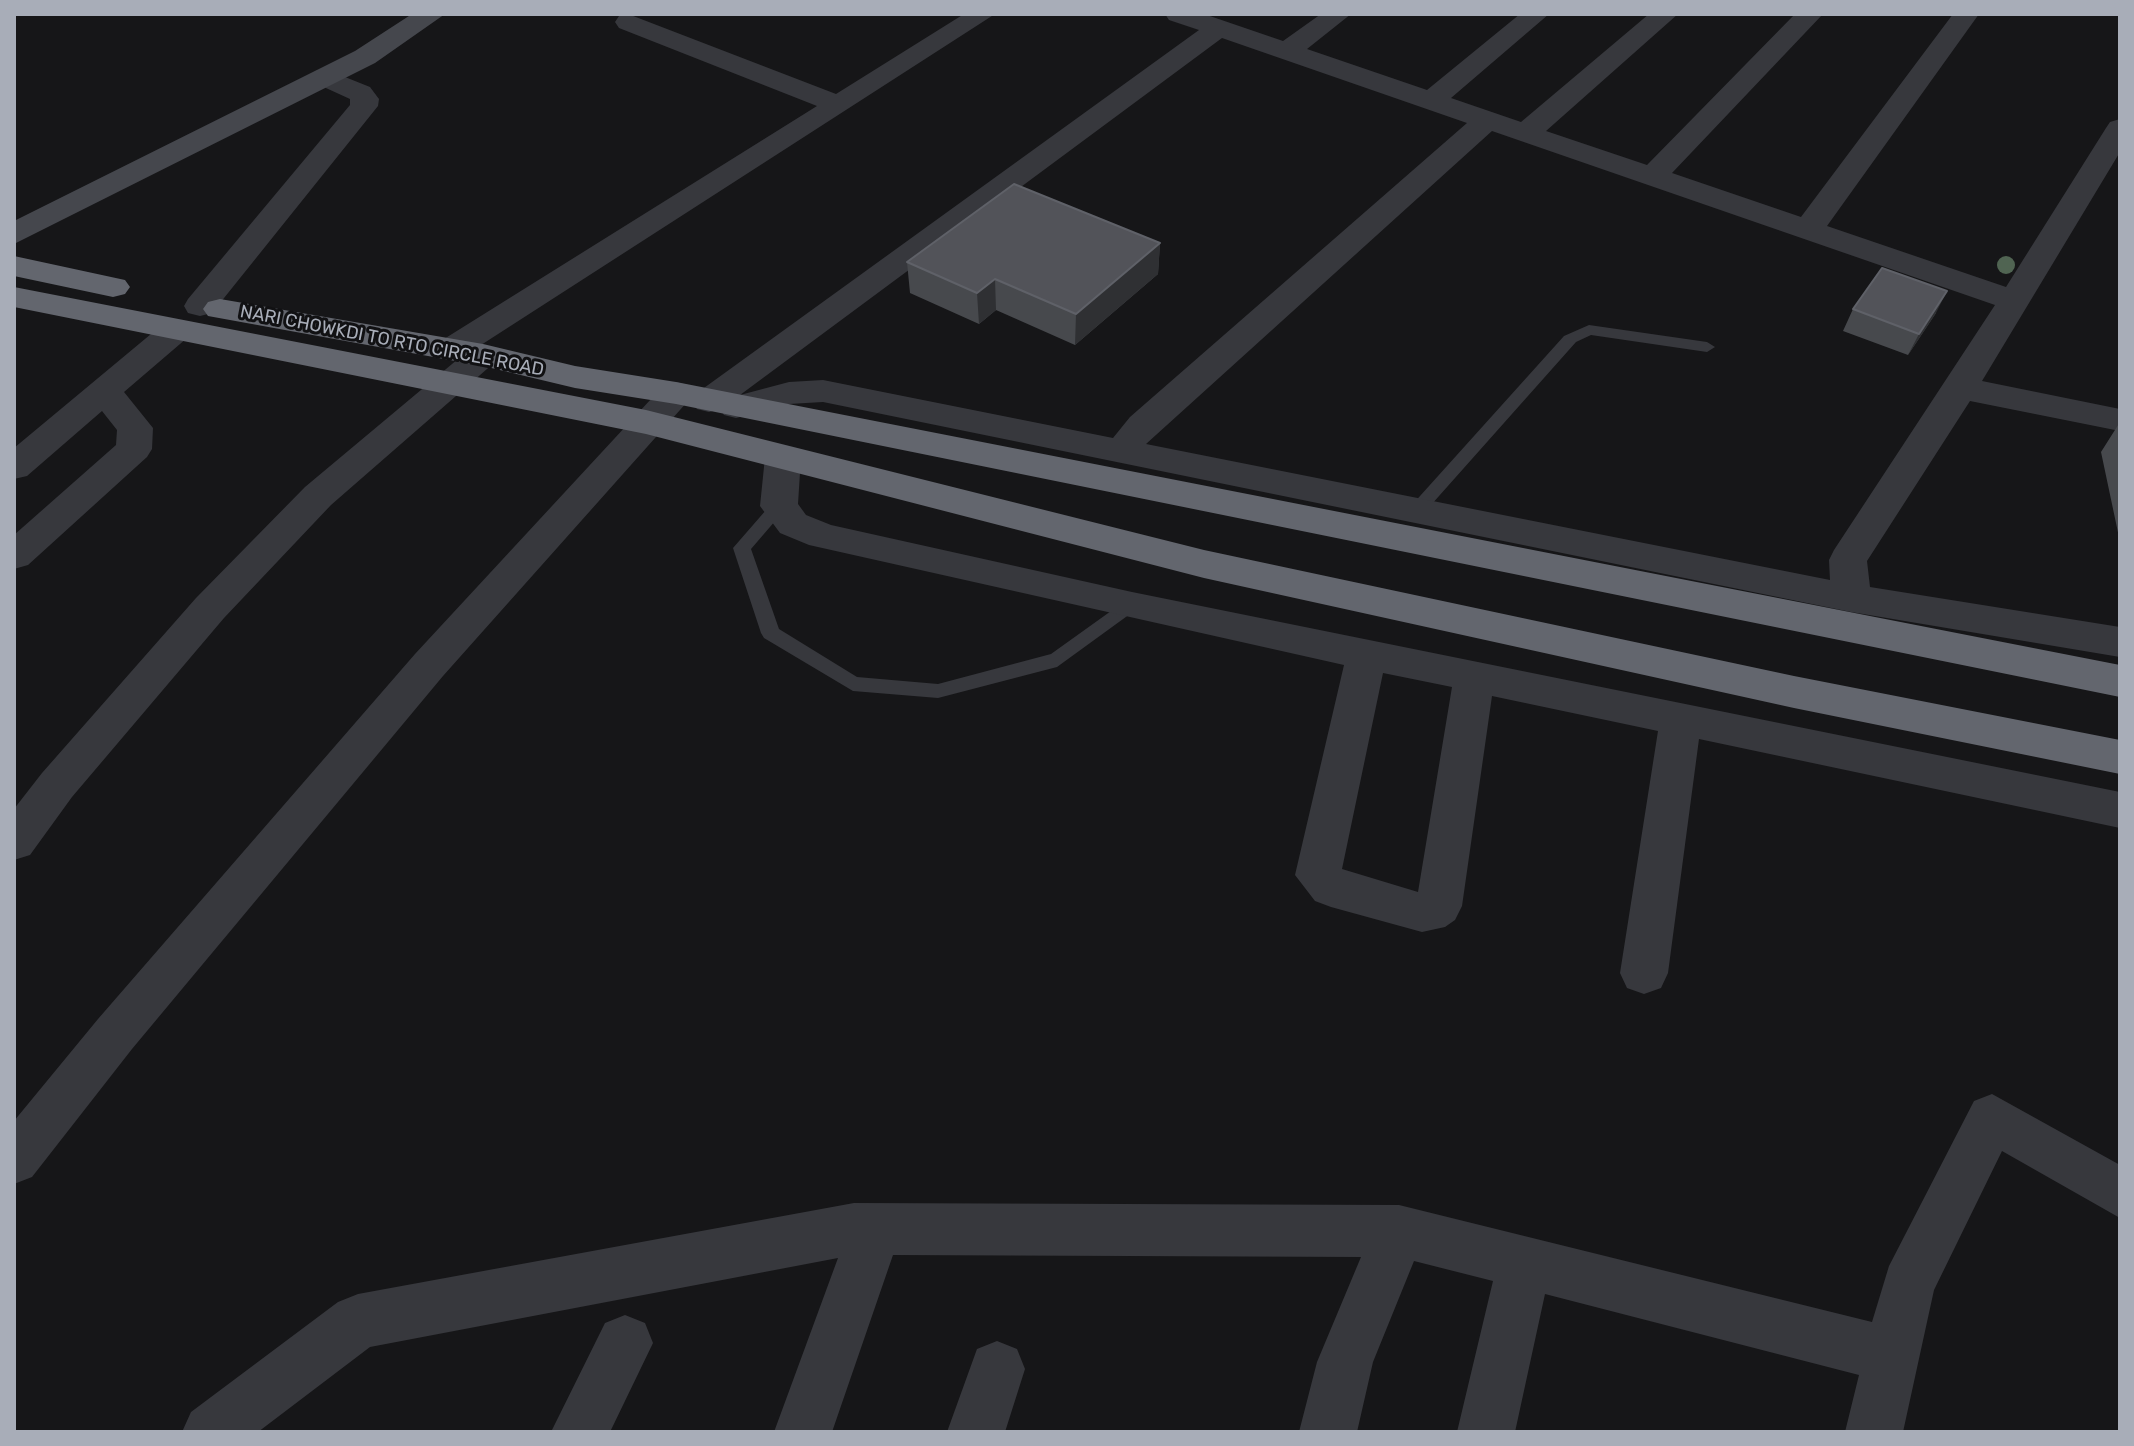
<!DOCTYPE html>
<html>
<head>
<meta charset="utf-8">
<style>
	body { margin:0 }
	#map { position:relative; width:2134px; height:1446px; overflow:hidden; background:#161618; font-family:Rubik,sans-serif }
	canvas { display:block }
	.frame { position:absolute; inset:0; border:16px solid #a8adb8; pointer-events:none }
</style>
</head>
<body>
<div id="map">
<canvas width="2134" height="1446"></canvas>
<div class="frame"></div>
</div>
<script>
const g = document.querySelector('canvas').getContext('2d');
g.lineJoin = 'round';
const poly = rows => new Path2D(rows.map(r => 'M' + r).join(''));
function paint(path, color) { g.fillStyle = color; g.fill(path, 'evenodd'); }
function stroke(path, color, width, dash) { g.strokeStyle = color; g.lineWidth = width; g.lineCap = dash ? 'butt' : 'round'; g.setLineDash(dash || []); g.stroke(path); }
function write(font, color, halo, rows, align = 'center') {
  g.font = font + ' Rubik,sans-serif'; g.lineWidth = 6; g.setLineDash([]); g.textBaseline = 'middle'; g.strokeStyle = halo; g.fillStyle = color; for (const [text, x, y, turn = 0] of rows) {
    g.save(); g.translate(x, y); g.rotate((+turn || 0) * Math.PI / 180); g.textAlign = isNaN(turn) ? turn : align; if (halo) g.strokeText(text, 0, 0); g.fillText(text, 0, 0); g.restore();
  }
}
paint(poly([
	[1589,325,1707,342,1715,347,1707,352,1591,335,1576,342,1423,514,1411,514,1408,510,1411,506,1564,336,1589,325],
	[779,500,788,506,751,549,779,629,857,677,938,684,1051,654,1125,601,1139,601,1141,606,1057,667,938,698,853,691,764,638,761,633,733,548,773,502,779,500]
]), '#37383d');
paint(poly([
	[628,14,836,94,964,14,995,14,481,345,495,348,500,355,495,362,331,505,224,618,72,797,30,855,14,860,14,809,42,773,196,598,305,487,458,359,436,358,431,351,436,344,817,106,619,28,615,22,619,16,628,14],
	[1165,14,1204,14,1283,41,1321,14,1351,14,1307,49,1427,90,1520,14,1549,14,1451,98,1521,122,1649,14,1678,14,1546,131,1647,165,1795,14,1823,14,1672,173,1801,217,1953,14,1979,14,1827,226,2006,287,2106,128,2110,122,2120,119,2120,152,1982,381,2120,409,2120,431,1970,401,1867,561,1870,587,2120,627,2120,657,1851,612,823,402,789,404,736,418,724,415,720,409,709,412,697,409,692,401,697,393,1199,30,1169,20,1165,14],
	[1222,38,1467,123,1130,417,1113,438,823,380,789,382,740,395,1222,38],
	[1492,131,1995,305,1834,550,1829,560,1830,580,1146,444,1492,131],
	[325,69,370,87,379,99,378,106,212,313,200,316,188,313,184,306,188,299,350,105,350,99,315,83,311,77,315,71,325,69],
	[175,321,187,324,192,331,187,338,124,392,153,428,152,449,147,457,28,565,14,569,14,535,116,445,117,430,102,411,27,476,14,479,14,448,163,324,175,321],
	[676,382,688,385,693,393,688,401,443,676,132,1049,32,1177,14,1184,14,1121,98,1019,415,654,664,385,676,382],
	[783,445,796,449,801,457,798,504,806,515,831,525,1132,592,2120,792,2120,828,1699,739,1668,973,1661,988,1644,994,1627,988,1620,973,1658,731,1492,696,1462,906,1455,920,1445,927,1422,932,1331,907,1315,901,1295,875,1344,665,809,545,780,533,760,506,765,457,770,449,783,445],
	[1383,673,1452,687,1418,892,1342,869,1383,673],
	[1992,1094,2120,1165,2120,1218,2002,1151,1934,1290,1903,1432,1845,1432,1859,1375,1545,1294,1515,1432,1457,1432,1493,1281,1414,1261,1373,1362,1357,1432,1299,1432,1317,1362,1361,1257,893,1255,832,1432,774,1432,838,1258,370,1347,258,1432,182,1432,191,1412,338,1302,358,1294,854,1203,1399,1205,1872,1322,1889,1266,1974,1101,1992,1094],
	[625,1315,645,1323,653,1343,610,1432,551,1432,605,1323,625,1315],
	[997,1341,1017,1349,1025,1369,1005,1432,947,1432,977,1349,997,1341]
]), '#37383d');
paint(poly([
	[412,14,445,14,375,63,14,244,14,221,355,51,412,14]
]), '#45474d');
paint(poly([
	[14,256,125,280,130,287,125,294,113,297,14,276,14,256],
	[14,287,646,410,1204,550,1794,676,2120,740,2120,774,1794,708,1204,578,646,434,14,307,14,287],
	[220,299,483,344,575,366,676,382,2120,665,2120,697,676,404,575,388,483,366,208,316,203,309,208,302,220,299]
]), '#63666e');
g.fillStyle = '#506452';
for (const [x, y] of [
	[2006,265]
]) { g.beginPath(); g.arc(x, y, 9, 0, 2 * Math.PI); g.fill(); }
paint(poly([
	[1160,243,1158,274,1075,345,996,310,979,324,910,293,907,262],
	[1853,309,1936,313,1908,355,1843,331],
	[2120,422,2120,542,2101,452]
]), '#47494d');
paint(poly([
	[1160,243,1158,274,1075,345,1076,314],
	[995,279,996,310,979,324,977,293],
	[1947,291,1936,313,1908,355,1919,334]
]), '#2f3033');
const building = poly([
	[1014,184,1160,243,1076,314,995,279,977,293,907,262,1014,184],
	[1882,268,1947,291,1919,334,1853,309,1882,268]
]);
paint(building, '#525359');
stroke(building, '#5f6168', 2);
write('18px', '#a8adb8', '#111113', [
	["NARI CHOWKDI TO RTO CIRCLE ROAD",392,341,11]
]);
</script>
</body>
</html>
